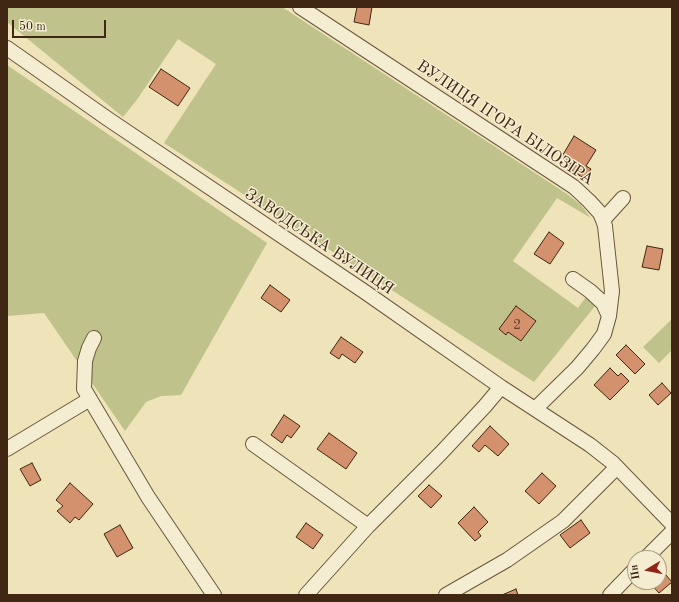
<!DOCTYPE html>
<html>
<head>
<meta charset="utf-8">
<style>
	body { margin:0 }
	#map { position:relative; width:679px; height:602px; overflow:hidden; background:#efe3b9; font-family:"Old Standard TT",serif }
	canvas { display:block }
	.frame { position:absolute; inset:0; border:8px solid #3f2713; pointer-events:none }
	.north { position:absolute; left:627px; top:550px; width:40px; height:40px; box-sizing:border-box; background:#f5edd2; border:1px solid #ac9e86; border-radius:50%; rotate:260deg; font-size:11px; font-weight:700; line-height:16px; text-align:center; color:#3f2713 }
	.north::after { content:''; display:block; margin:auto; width:14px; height:18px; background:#8f2418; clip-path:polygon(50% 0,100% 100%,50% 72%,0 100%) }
	.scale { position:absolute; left:12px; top:20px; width:94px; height:18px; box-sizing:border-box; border:2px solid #3f2713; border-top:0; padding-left:5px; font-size:12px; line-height:14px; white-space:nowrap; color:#3f2713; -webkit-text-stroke:3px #f5edd2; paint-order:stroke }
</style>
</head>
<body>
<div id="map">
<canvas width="679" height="602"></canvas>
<div class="frame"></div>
<div class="north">Пн</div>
<div class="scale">50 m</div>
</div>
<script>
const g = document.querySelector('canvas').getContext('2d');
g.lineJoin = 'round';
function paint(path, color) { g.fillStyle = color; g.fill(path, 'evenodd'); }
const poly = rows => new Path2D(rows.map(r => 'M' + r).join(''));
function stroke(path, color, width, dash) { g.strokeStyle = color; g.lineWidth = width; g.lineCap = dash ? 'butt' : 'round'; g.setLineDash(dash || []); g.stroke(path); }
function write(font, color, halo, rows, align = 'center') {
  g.font = font + ' "Old Standard TT",serif'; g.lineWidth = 3; g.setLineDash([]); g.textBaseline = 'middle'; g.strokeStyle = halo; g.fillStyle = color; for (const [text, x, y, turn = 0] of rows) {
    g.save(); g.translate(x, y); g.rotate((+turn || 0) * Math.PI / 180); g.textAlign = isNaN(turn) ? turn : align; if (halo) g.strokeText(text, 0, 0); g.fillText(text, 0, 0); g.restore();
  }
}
paint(poly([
	[7,7,282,7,567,194,581,205,591,218,557,198,513,261,578,308,586,297,595,306,534,382,164,143,216,64,178,39,136,101,123,117,7,22],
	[7,65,267,243,181,395,161,396,146,402,125,431,44,313,7,316],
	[672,319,672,350,659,363,643,347]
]), '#bfc28b');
const building = poly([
	[357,7,372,7,369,25,354,22,357,7],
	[161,69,190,88,178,106,149,87,161,69],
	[574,136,596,150,586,166,591,169,585,179,568,168,571,164,561,158,574,136],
	[549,232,564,243,550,264,534,254,549,232],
	[647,246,663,249,659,270,642,267,647,246],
	[270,285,290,300,281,312,261,298,270,285],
	[516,306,536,321,521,341,508,332,506,335,499,329,516,306],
	[341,337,363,352,355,363,342,354,339,359,330,353,341,337],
	[626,345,645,364,635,374,616,355,626,345],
	[610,368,618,376,621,373,629,381,610,400,594,385,610,368],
	[662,383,671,393,658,405,649,395,662,383],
	[284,415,300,426,291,438,287,435,282,443,271,435,284,415],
	[490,426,509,444,498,456,485,445,479,452,472,446,490,426],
	[329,433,357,453,346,469,317,449,329,433],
	[32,463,41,480,30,486,20,469,32,463],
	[542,473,556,486,539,504,525,491,542,473],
	[70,483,93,504,79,520,75,517,70,523,57,511,63,506,56,500,70,483],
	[429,485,442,496,431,508,418,496,429,485],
	[474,507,488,522,478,532,481,536,475,541,458,523,474,507],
	[581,520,590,533,570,548,560,535,581,520],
	[306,523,323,535,313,549,296,537,306,523],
	[120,525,133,548,117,557,104,534,120,525],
	[659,567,672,582,659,593,649,582,659,582,659,567],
	[516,589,518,595,502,595,516,589]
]);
paint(building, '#d4916e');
stroke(building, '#3f2713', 1);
const minor = poly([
	[300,7,574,187,589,201,600,213,603,220,605,226,612,291,609,316,604,334,593,349,577,368,535,409],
	[7,48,108,119,365,292,501,387,590,445,613,463,672,524],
	[603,220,623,198],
	[573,279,590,291,603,303,609,316],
	[94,338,89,348,85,361,84,389,148,497,214,595],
	[253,444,368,526],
	[7,449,90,399],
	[646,558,672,532],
	[306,595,368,526,441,453,485,406,501,387],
	[446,595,507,560,563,521,617,467],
	[610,595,635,569]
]);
stroke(minor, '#6b563c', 16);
stroke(minor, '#f5edd2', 14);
write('14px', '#64422a', null, [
	["2",517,325]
]);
write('16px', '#3f2713', '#f5edd2', [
	["ВУЛИЦЯ ІГОРА БІЛОЗІРА",505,123,34],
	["ЗАВОДСЬКА ВУЛИЦЯ",319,242,34]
]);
</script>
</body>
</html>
